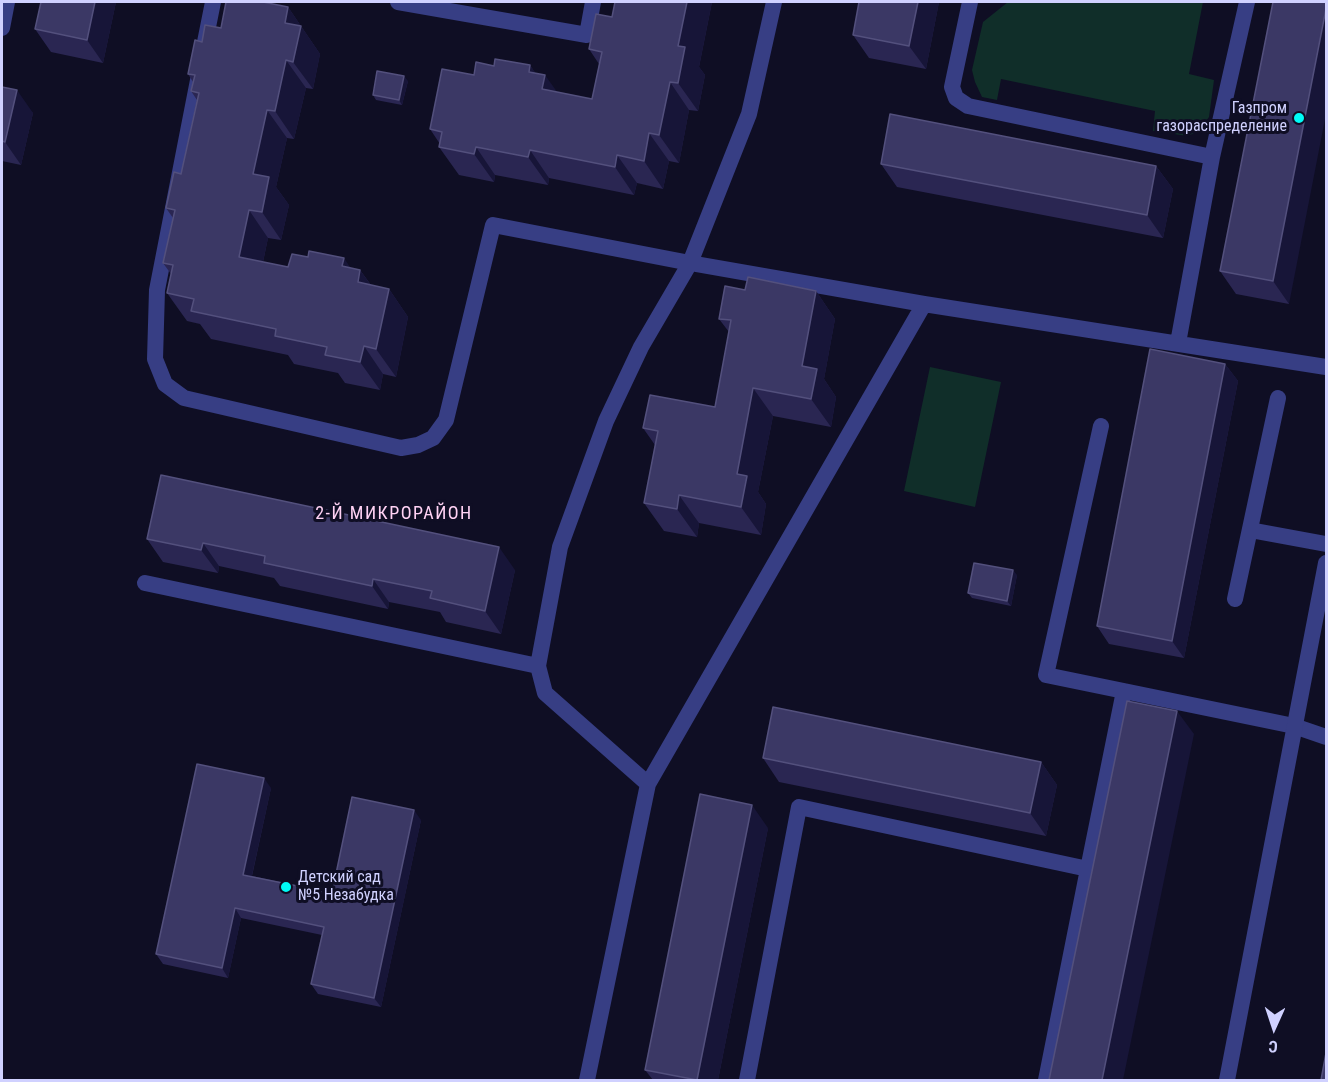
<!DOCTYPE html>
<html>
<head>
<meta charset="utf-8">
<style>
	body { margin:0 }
	#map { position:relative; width:1328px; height:1082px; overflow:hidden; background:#0f0e24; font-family:"Roboto Condensed",sans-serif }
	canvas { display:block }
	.frame { position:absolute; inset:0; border:3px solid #d0d1ff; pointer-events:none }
	.north { position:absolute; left:1244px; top:998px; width:60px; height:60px; -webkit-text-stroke:4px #0f0e24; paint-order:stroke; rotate:183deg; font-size:16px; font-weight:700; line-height:24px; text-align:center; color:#d0d1ff }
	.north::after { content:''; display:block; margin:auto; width:21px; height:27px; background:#d0d1ff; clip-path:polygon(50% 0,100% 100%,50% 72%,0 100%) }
</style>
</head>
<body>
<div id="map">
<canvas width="1328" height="1082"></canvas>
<div class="frame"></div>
<div class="north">С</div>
</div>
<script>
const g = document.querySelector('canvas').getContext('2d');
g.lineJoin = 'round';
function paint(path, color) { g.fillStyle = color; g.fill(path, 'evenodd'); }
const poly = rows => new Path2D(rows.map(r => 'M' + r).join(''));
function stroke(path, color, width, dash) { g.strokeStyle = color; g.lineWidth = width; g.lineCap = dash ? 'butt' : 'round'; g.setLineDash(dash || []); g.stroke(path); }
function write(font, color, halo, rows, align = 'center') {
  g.font = font + ' "Roboto Condensed",sans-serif'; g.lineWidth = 6; g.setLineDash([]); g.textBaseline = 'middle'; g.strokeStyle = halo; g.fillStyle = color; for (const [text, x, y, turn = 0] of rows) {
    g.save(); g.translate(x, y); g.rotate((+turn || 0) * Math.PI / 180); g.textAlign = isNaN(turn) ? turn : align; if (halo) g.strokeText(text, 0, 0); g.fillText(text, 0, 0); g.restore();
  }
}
paint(poly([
	[1008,2,1203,2,1189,74,1214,80,1209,117,1200,130,1188,136,1153,131,1155,111,1001,79,997,100,982,97,975,82,972,70,983,22],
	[930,367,1001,382,975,507,904,491]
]), '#102e29');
stroke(poly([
	[398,2,587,35,593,2],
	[970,2,952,87,956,98,968,106,1212,157],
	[2,28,7,2],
	[204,47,213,2],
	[199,75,157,290,155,359,165,384,184,398,401,448,418,445,433,438,446,420,493,225,690,263,924,304,1326,367],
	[1178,343,1212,157,1247,2],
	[1101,426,1046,675,1294,726,1326,737],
	[1250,530,1326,544],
	[145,583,538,666],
	[1235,599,1278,398],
	[648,784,545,693,538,666,560,547,606,421,641,347,690,263,749,114,774,2],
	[1088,869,1124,691],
	[587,1080,648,784,924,304],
	[747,1080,799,807,1088,869,1046,1080]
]), '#373e84', 16);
stroke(poly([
	[1227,1080,1326,563]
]), '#373e84', 16);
paint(poly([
	[41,2,116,2,103,63,51,52,35,29],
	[615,2,712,2,699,67,705,75,698,111,689,110,679,163,669,161,663,189,637,183,634,195,549,178,548,185,495,175,494,182,459,175,439,147,440,144,430,129,474,75,494,66,530,65,535,73,557,92,592,99,599,64,589,49,612,17],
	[859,2,939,2,926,69,869,58,853,35],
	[1273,2,1289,304,1236,294,1220,271],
	[288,7,320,54,313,89,306,88,294,139,287,138,276,187,289,205,281,240,268,238,263,262,288,267,351,268,360,270,371,285,389,289,408,317,396,377,383,374,380,390,345,383,338,373,294,364,288,355,211,339,200,324,187,321,167,293,171,274,163,263,173,218,166,208,181,174,197,100,191,91,193,82,188,74,202,42,221,28],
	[408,81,402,105,376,100,373,95],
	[2,87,33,113,21,165,2,161],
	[881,164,1156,166,1173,189,1163,238,897,187],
	[745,290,816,291,835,319,824,379,836,397,831,427,773,416,758,492,766,504,761,535,699,523,697,537,664,531,644,503,655,445,643,428,715,407,729,332,719,319],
	[1225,364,1238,381,1184,658,1109,644,1097,626],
	[147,539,515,570,501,634,446,622,440,612,389,602,388,609,280,586,274,578,219,566,218,573,163,562],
	[1017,575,1011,606,972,598,968,593],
	[763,758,1041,762,1057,785,1046,836,779,782],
	[271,788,252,876,332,893,421,820,381,1007,318,994,311,984,322,935,241,918,228,978,163,964,156,954],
	[768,828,718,1080,653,1080,645,1070]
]), '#2a2652');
paint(poly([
	[95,2,116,2,103,63,87,40],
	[687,2,712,2,699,67,705,75,698,111,678,83,678,46],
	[918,2,939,2,926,69,909,46],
	[288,7,320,54,313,89,293,62,285,23],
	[1326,9,1326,114,1289,304,1273,281],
	[286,60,306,88,294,139,275,111],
	[530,65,543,84,545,75,565,103,562,117,529,72],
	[404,76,408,81,402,105,399,100],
	[670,82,689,110,679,163,659,135],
	[17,90,33,113,21,165,5,142],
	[267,110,287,138,276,187,289,205,281,240,262,212,253,174],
	[649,133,669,161,663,189,644,161],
	[476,147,495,175,494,182,474,154],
	[530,150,549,178,548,185,528,157],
	[617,155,637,183,634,195,615,167],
	[1156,166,1173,189,1163,238,1147,215],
	[249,210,268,238,258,285,239,257],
	[344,258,358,279,360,270,380,298,377,310,342,266],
	[389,289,408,317,396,377,376,349],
	[816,291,835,319,824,379,836,397,831,427,811,399,802,366],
	[364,346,383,374,380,390,360,362],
	[1225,364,1238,381,1184,658,1172,641],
	[753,388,773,416,758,492,766,504,761,535,741,507,737,474],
	[679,495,699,523,697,537,677,509],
	[203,543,219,566,218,573,201,550],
	[499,547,515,570,501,634,485,611],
	[1013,570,1017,575,1011,606,1007,601],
	[373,579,389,602,388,609,372,586],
	[1177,711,1194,734,1123,1080,1102,1080],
	[1041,762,1057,785,1046,836,1030,813],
	[264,778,271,788,250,884,243,875],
	[752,805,768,828,718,1080,697,1080],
	[414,810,421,820,381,1007,374,998],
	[235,908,241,918,228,978,222,968]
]), '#171538');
const building = poly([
	[41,2,95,2,87,40,35,29,41,2],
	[226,2,263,2,288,7,285,23,301,26,293,62,286,60,275,111,267,110,253,174,269,177,262,212,249,210,239,257,288,267,292,254,308,257,309,251,344,258,342,266,360,270,358,282,389,289,376,349,364,346,360,362,325,355,327,347,275,336,276,329,191,311,194,299,167,293,173,265,163,263,175,210,166,208,174,172,181,174,199,93,191,91,195,75,188,74,195,40,202,42,205,25,221,28,226,2],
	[615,2,687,2,678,46,685,47,678,83,670,82,659,135,649,133,644,161,617,155,615,167,530,150,528,157,476,147,474,154,439,147,442,132,430,129,442,69,474,75,476,62,494,66,495,59,530,65,529,72,545,75,542,89,592,99,602,52,589,49,596,14,612,17,615,2],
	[859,2,918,2,909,46,853,35,859,2],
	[1273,2,1326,2,1326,9,1273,281,1220,271,1273,2],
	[377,71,404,76,399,100,373,95,377,71],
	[2,87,17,90,5,142,2,141,2,87],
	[890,114,1156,166,1147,215,881,164,890,114],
	[748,277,816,291,802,366,817,369,811,399,753,388,737,474,747,476,741,507,679,495,677,509,644,503,658,431,643,428,650,395,715,407,731,320,719,319,725,286,745,290,748,277],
	[1150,349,1225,364,1172,641,1097,626,1150,349],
	[161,475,499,547,485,611,430,598,432,591,373,579,372,586,264,563,265,556,203,543,201,550,147,539,161,475],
	[974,563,1013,570,1007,601,968,593,974,563],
	[1127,701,1177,711,1102,1080,1049,1080,1127,701],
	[773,707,1041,762,1030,813,763,758,773,707],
	[197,764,264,778,243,875,332,893,352,797,414,810,374,998,311,984,324,927,235,908,222,968,156,954,197,764],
	[700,794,752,805,697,1080,645,1070,700,794],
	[1326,1053,1326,1080,1321,1080,1326,1053]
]);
paint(building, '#3b3865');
stroke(building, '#53507d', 1.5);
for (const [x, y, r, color] of [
	[1299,118,6,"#00fbf6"],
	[286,887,6,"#00fbf6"]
]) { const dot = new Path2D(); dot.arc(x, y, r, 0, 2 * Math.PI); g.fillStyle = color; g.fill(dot); stroke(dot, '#0f0e24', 2); }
write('16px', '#d0d1ff', '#0f0e24', [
	["Газпром",1287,109],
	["газораспределение",1287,127],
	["Детский сад",298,878,"left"],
	["№5 Незабудка",298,896,"left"]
], 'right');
g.letterSpacing = '1.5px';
write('18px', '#ffd2f4', '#0f0e24', [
	["2-Й МИКРОРАЙОН",394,514]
]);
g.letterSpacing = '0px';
</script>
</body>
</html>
